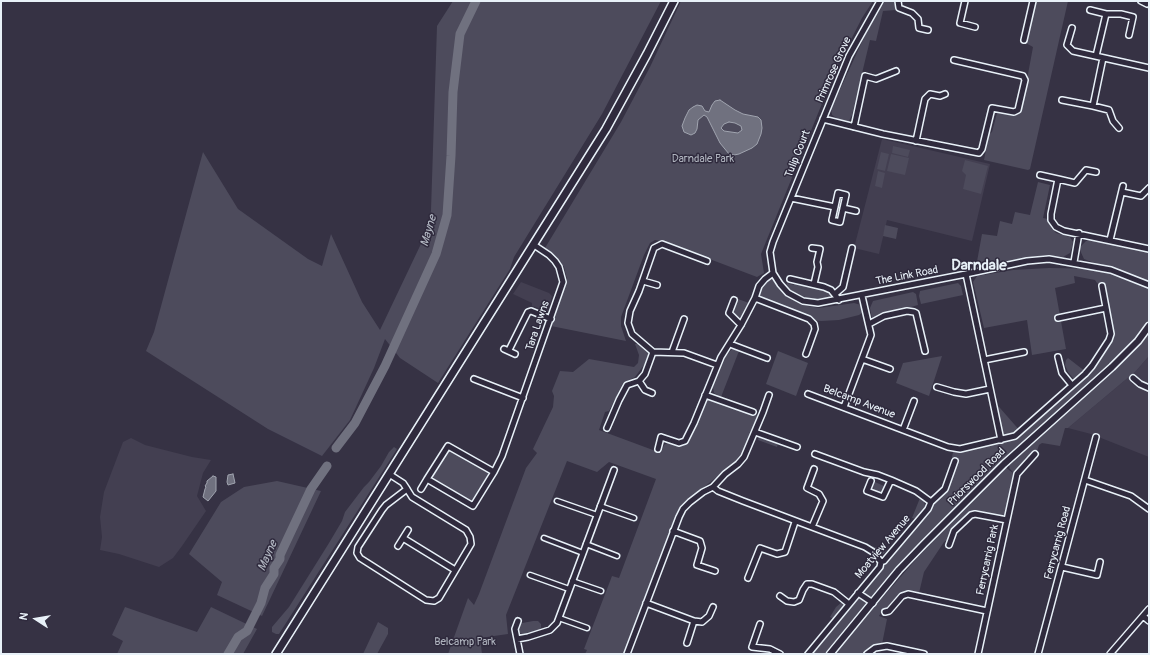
<!DOCTYPE html>
<html>
<head>
<meta charset="utf-8">
<style>
	body { margin:0 }
	#map { position:relative; width:1150px; height:655px; overflow:hidden; background:#363244; font-family:Pangolin,sans-serif }
	canvas { display:block }
	.frame { position:absolute; inset:0; border:2px solid #e8f1f8; pointer-events:none }
	.north { position:absolute; left:16px; top:599px; width:40px; height:40px; -webkit-text-stroke:3px #2f2a3d; paint-order:stroke; rotate:282deg; font-size:11px; font-weight:700; line-height:16px; text-align:center; color:#e8f1f8 }
	.north::after { content:''; display:block; margin:auto; width:14px; height:18px; background:#e8f1f8; clip-path:polygon(50% 0,100% 100%,50% 72%,0 100%) }
</style>
</head>
<body>
<div id="map">
<canvas width="1150" height="655"></canvas>
<div class="frame"></div>
<div class="north">N</div>
</div>
<script>
const g = document.querySelector('canvas').getContext('2d');
g.lineJoin = 'round';
function paint(path, color) { g.fillStyle = color; g.fill(path, 'evenodd'); }
const poly = rows => new Path2D(rows.map(r => 'M' + r).join(''));
function stroke(path, color, width, dash) { g.strokeStyle = color; g.lineWidth = width; g.lineCap = dash ? 'butt' : 'round'; g.setLineDash(dash || []); g.stroke(path); }
function write(font, color, halo, rows, align = 'center') {
  g.font = font + ' Pangolin,sans-serif'; g.lineWidth = 3; g.setLineDash([]); g.textBaseline = 'middle'; g.strokeStyle = halo; g.fillStyle = color; for (const [text, x, y, turn = 0] of rows) {
    g.save(); g.translate(x, y); g.rotate((+turn || 0) * Math.PI / 180); g.textAlign = isNaN(turn) ? turn : align; if (halo) g.strokeText(text, 0, 0); g.fillText(text, 0, 0); g.restore();
  }
}
paint(poly([
	[882,139,990,164,972,241,887,220,879,254,854,248],
	[521,282,549,293,552,296,548,311,532,306,532,303,513,294],
	[1149,356,1149,457,1091,434,1068,428,1136,371],
	[131,438,145,445,192,457,211,460,203,473,197,496,206,511,182,546,173,558,159,567,119,554,100,550,102,537,100,517,104,492,123,442]
]), '#433f51');
paint(poly([
	[453,1,661,1,602,114,514,257,510,269,438,383,400,358,385,339,374,368,350,420,322,456,268,429,146,351,154,332,203,152,238,209,308,259,322,266,331,234,362,302,380,330,429,227,431,210,437,26],
	[681,1,873,1,862,18,836,69,761,254,764,273,757,277,662,241,655,240,650,243,644,255,621,317,621,326,626,341,551,326,567,279,564,267,552,253,545,248,621,122,650,67],
	[885,1,894,1,896,10,883,11,876,41,870,40,852,115,849,121,838,119,832,115,831,109,867,31],
	[1033,1,1068,1,1030,169,1028,170,984,160,989,134,992,132,997,113,1014,116,1021,112,1033,47,1024,42],
	[893,146,910,150,908,157,892,153],
	[881,152,889,154,885,171,877,169],
	[891,154,909,158,905,175,887,171],
	[965,160,988,166,981,194,963,189,966,175,962,171],
	[878,171,885,173,882,188,875,186],
	[1038,182,1050,185,1043,218,1048,219,1052,229,1056,233,1070,237,1073,242,1072,247,1070,253,1063,257,1044,255,976,267,982,234,997,236,1000,221,1012,224,1015,212,1030,215],
	[885,225,898,228,896,239,883,236],
	[1091,240,1145,252,1149,252,1149,325,1138,340,926,541,873,602,859,592,946,488,956,460,952,457,954,447,961,448,1003,443,1017,435,1000,440,993,400,1021,432,1076,382,1068,372,1065,365,1066,360,1068,358,1086,372,1111,337,1103,286,1097,283,1095,280,1074,276,1075,283,1055,288,1066,349,1032,355,1027,320,984,328,973,282,977,276,1013,270,1049,268,1110,269,1084,259,1079,248,1086,241],
	[773,273,786,296,802,305,819,308,854,303,861,305,862,313,859,315,839,320,821,321,809,319,755,298,759,286],
	[795,282,823,289,830,293,830,296,827,300,818,300,805,297,793,292,786,286,787,283,794,285],
	[958,283,961,286,963,295,921,304,919,296,920,291],
	[913,292,916,294,918,305,872,318,870,308,873,301],
	[735,298,752,304,742,325,729,313],
	[1149,331,1149,356,1136,371,1068,428,1065,428,1060,446,1042,443,1039,445,1037,451,1025,458,1023,464,1014,473,1009,468,1010,467,1008,465,1121,362],
	[635,344,640,344,649,353,644,365,635,377,623,383,609,411,605,412,599,430,661,453,664,445,669,442,678,446,683,446,688,442,697,424,706,401,711,399,753,415,756,414,757,417,745,449,738,460,689,499,679,510,654,574,646,603,625,654,585,654,587,650,584,649,612,576,619,578,656,479,609,462,597,472,567,461,506,615,508,634,480,638,482,654,448,654,468,598,474,605,479,594,526,468,537,453,533,449,553,407,554,396,552,391,560,371,573,372,589,359,634,367,638,363,639,355],
	[732,349,739,351,721,397,714,393,713,387,726,356],
	[778,351,808,363,796,396,766,384],
	[942,356,929,396,896,383,903,363],
	[759,437,763,437,778,443,777,447,758,440],
	[394,447,397,449,279,634,276,634,272,632,272,627,289,607,329,543,342,521,345,512,364,487,369,482,381,466,389,452],
	[449,447,494,472,472,505,429,480],
	[1005,467,1013,473,1005,514,1002,517,971,512,952,530,949,539,944,542,924,572,919,593,911,591,900,593,887,607,883,609,879,616,887,619,882,644,874,645,864,654,833,654,918,557,964,508],
	[277,481,321,491,262,616,217,595,222,582,189,554,221,502,244,487],
	[875,482,884,486,880,493,874,491,873,487],
	[920,498,924,501,925,507,916,519,912,518],
	[868,545,884,550,887,550,883,554,880,554,867,546],
	[859,598,867,604,825,654,812,654],
	[842,602,845,606,834,619,830,617,836,607],
	[125,607,197,632,211,607,257,629,243,654,117,654,123,641,112,635],
	[533,621,538,621,541,624,541,628,538,631,522,634,518,632,517,624],
	[378,622,388,628,388,634,377,654,363,654]
]), '#4d4b5c');
const water = poly([
	[720,100,735,110,743,114,758,117,761,120,762,128,761,134,757,144,752,148,739,154,734,155,729,154,720,143,707,117,704,115,698,120,697,129,695,133,691,135,684,132,682,126,685,118,689,110,693,107,697,105,702,106,705,111,709,112,712,105,715,101,720,100],
	[729,122,735,123,741,126,742,130,738,133,724,131,721,128,724,124,729,122],
	[233,474,235,483,228,485,227,482,228,475,233,474],
	[213,476,216,477,216,491,208,501,203,497,205,489,206,487,205,486,207,483,207,481,213,476]
]);
paint(water, '#70717f');
stroke(water, '#a0a4af', 1);
stroke(poly([
	[336,448,355,423,385,366,436,254,447,215,451,156,453,92,460,34,476,1],
	[228,654,238,637,247,631,261,603,265,588,274,574,274,568,280,559,280,555,287,540,311,489,327,466]
]), '#70717f', 9);
const pedestrian = poly([
	[557,501,597,515],
	[600,506,634,518],
	[544,538,583,553],
	[586,544,617,556],
	[530,575,569,589],
	[572,581,601,591],
	[559,618,587,628]
]);
const minor = poly([
	[880,1,849,56,773,242,770,252,773,273,780,284,788,293,803,301,818,303,966,274,1027,261,1049,259,1111,270,1149,285],
	[898,1,899,8,912,13,918,19,919,28,928,30],
	[965,1,960,23,975,27],
	[1141,1,1147,4],
	[1090,10,1106,14,1121,14,1133,17,1129,35],
	[1072,28,1067,45,1073,51,1149,68],
	[1024,40,1033,1],
	[1096,56,1106,14],
	[1062,100,1093,106,1103,58],
	[1093,106,1109,110,1113,121,1119,128],
	[823,119,883,134,979,153,982,149,992,108,1014,112,1018,110,1025,80,1023,76,954,60],
	[854,127,865,76,876,79,896,71],
	[916,141,925,99,930,94,940,96,945,94],
	[1040,175,1058,179,1051,214,1051,220,1056,227,1064,231,1149,249],
	[1058,179,1075,183,1086,170,1096,172],
	[1122,192,1141,196,1149,188],
	[838,193,846,195,840,222,832,220,838,193],
	[791,198,835,207],
	[843,208,856,211],
	[1110,240,1123,186],
	[812,248,820,249,817,262,818,267,814,284],
	[707,261,662,244,654,248,639,291,630,311,628,323,632,334,653,352,684,353,717,365],
	[1074,262,1079,233],
	[966,274,1001,440],
	[790,279,824,287,831,290,839,300],
	[643,281,657,285],
	[835,294,843,287,852,248],
	[755,298,809,319,814,324,815,329,806,354],
	[734,300,729,313,741,325],
	[1058,318,1106,308],
	[869,324,884,316,907,311,914,312,916,313,925,351],
	[730,344,767,358],
	[504,349,515,354],
	[509,350,528,312,531,311,551,319],
	[672,352,684,319],
	[1058,357,1062,373,1071,384],
	[862,359,890,369],
	[984,360,1024,352],
	[1133,378,1140,384,1149,388],
	[474,379,523,398],
	[639,381,645,390,652,393],
	[937,387,954,392,966,394,990,389],
	[808,394,948,447,960,449,1015,436,1085,374,1092,366,1109,340,1111,334,1102,286],
	[705,395,753,412],
	[844,407,871,335,862,296],
	[607,428,619,400,627,385,639,381,645,374,653,352],
	[903,430,914,401],
	[755,432,797,447],
	[658,449,661,437,679,443,685,441,694,423,721,357,741,325,755,298,759,286,765,279,773,273],
	[815,454,864,472,878,475,891,480],
	[494,472,448,446,427,479,473,506,489,480,494,472,502,456,563,282,559,267,555,261,549,255,534,245],
	[389,474,403,483,407,489,412,497,466,530,470,537,471,544,439,598,434,601,426,600,360,558,357,553,358,547,382,510,386,505,407,489],
	[1085,480,1131,496,1149,509],
	[871,481,867,491,883,497,891,480,916,491,931,502],
	[713,487,718,491,743,501,865,547,873,552,881,562],
	[421,489,427,479],
	[1007,520,1017,474,1035,454],
	[812,527,823,501,819,494,807,488,814,469],
	[673,531,700,541,702,548,697,565,715,571],
	[403,538,455,570],
	[949,545,954,531,971,515,975,514,1007,520,978,654],
	[398,546,408,530],
	[1062,567,1097,575,1100,562],
	[748,578,760,548,777,554,785,552,795,522],
	[858,593,873,603],
	[780,596,787,601,794,602,799,600,803,590,807,584,812,584,834,592,849,604],
	[646,603,694,621,702,622,709,616,713,607],
	[885,612,889,611,902,596,908,594,987,611],
	[1143,616,1149,621],
	[518,621,515,629,520,654],
	[760,624,752,647,770,649,780,654],
	[517,639,528,637,550,630,557,623,614,470],
	[687,643,694,621],
	[627,654,679,517,683,509,690,502,703,492,713,487,725,474,738,464,744,457,763,412,769,395],
	[808,654,880,567,881,562,884,561,928,509,931,502,945,489,955,461],
	[867,654,875,648,887,646,924,654],
	[1038,654,1096,437],
	[1110,654,1149,609]
]);
const tertiary = poly([
	[830,654,899,570,924,544,1004,464,1112,367,1138,341,1149,326]
]);
const secondary = poly([
	[276,654,606,129,647,54,674,1]
]);
stroke(pedestrian, '#e8f1f8', 7);
stroke(minor, '#e8f1f8', 8);
stroke(tertiary, '#e8f1f8', 9);
stroke(secondary, '#e8f1f8', 10);
stroke(pedestrian, '#2f2a3d', 4);
stroke(minor, '#2f2a3d', 5);
stroke(tertiary, '#2f2a3d', 6);
stroke(secondary, '#2f2a3d', 7);
write('11px', '#e8f1f8', '#2f2a3d', [
	["Primrose Grove",834,70,-66],
	["Tulip Court",798,154,-68],
	["The Link Road",907,276,-11],
	["Tara Lawns",538,326,-71],
	["Belcamp Avenue",859,402,21],
	["Priorswood Road",977,477,-45],
	["Ferrycarrig Road",1058,543,-75],
	["Moatview Avenue",883,547,-50],
	["Ferrycarrig Park",988,560,-78]
]);
write('11px', '#b2b7c1', '#2f2a3d', [
	["Darndale Park",703,159],
	["Belcamp Park",465,642]
]);
write('italic 12px', '#b2b7c2', '#2f2a3d', [
	["Mayne",429,231,-74],
	["Mayne",268,556,-66]
]);
write('bold 15px', '#e8f1f8', '#2f2a3d', [
	["Darndale",979,266]
]);
</script>
</body>
</html>
